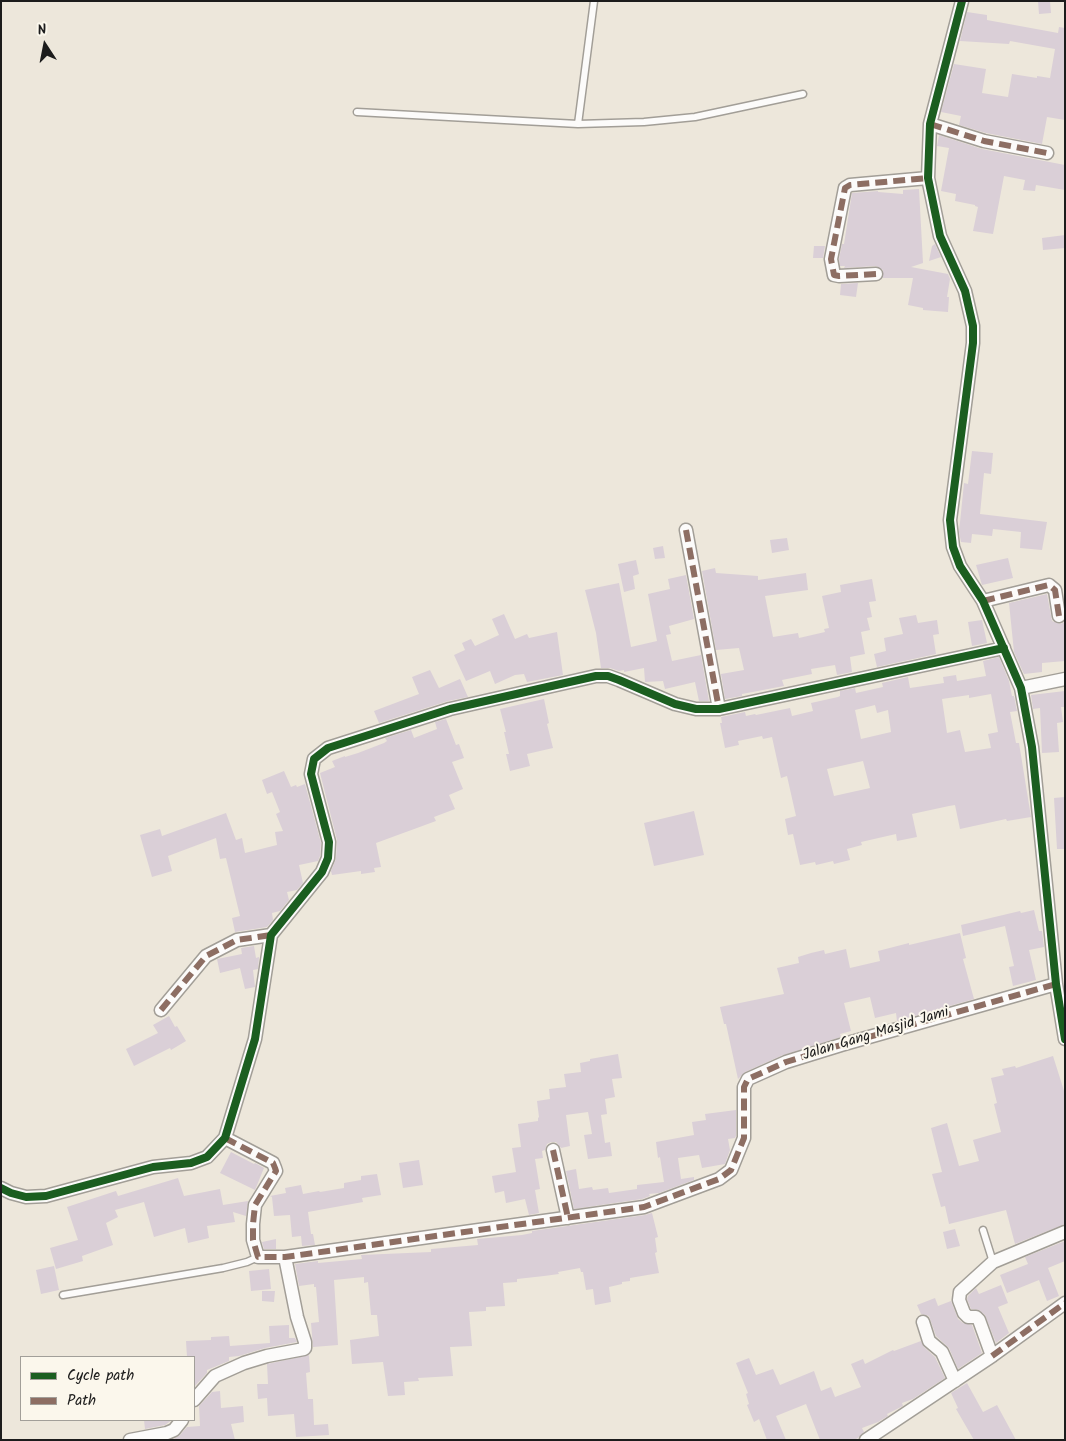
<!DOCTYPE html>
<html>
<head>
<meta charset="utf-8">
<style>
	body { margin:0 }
	#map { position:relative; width:1066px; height:1441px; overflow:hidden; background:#ede7db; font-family:Kalam,sans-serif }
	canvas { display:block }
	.frame { position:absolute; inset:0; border:2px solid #1c1c1c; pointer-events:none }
	.legend { position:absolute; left:20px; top:1356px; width:175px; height:65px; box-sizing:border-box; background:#fbf7ec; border:1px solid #a29f99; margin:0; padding:6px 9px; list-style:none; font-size:15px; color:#1c1c1c }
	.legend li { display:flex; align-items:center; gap:10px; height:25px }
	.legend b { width:25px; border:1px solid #a29f99 }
	.north { position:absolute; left:20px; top:20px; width:50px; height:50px; -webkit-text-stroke:4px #fbf7ec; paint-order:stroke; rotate:349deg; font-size:14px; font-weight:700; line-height:20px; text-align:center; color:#1c1c1c }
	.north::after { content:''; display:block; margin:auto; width:18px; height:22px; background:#1c1c1c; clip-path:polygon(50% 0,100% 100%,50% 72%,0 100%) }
</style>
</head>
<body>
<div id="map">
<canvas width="1066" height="1441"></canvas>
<div class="frame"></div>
<ul class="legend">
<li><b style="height:6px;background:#1b5e20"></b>Cycle path</li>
<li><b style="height:6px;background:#8d6e63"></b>Path</li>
</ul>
<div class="north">N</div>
</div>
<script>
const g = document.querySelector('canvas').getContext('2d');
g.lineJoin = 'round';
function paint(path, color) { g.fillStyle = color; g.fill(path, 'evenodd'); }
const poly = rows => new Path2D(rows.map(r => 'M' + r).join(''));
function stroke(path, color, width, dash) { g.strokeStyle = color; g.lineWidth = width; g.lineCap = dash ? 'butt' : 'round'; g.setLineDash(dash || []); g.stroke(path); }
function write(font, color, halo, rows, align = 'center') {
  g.font = font + ' Kalam,sans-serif'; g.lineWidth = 4; g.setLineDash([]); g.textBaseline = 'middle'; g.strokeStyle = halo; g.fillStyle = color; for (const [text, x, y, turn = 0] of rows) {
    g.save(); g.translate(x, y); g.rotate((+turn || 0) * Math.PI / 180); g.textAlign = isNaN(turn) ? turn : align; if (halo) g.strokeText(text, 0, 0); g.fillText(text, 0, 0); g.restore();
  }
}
paint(poly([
	[1038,1,1050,1,1051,13,1039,14],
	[967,12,987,15,987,20,1058,33,1059,27,1065,28,1065,120,1047,117,1042,144,986,133,959,125,961,116,941,112,954,64,986,69,982,93,1008,97,1012,74,1037,78,1037,76,1050,78,1055,49,1010,41,1009,44,960,41],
	[939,135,982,149,1065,165,1065,190,1036,185,1035,191,1023,190,1025,180,1004,176,993,234,973,231,978,207,975,206,975,205,955,201,956,194,941,191,949,148,937,146],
	[919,189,923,263,911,267,948,274,950,279,947,297,949,297,948,312,923,310,923,308,908,305,913,278,883,278,883,270,876,266,844,268,845,266,840,266,839,259,842,244,844,244,852,193,878,191,878,192,903,194,903,190],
	[1065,235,1065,248,1043,250,1042,238],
	[935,244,941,257,929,261,932,246],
	[814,246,825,246,823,258,813,258],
	[858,283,856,297,840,295,841,284],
	[972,451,993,453,991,474,984,473,980,514,1047,522,1042,550,1020,548,1021,532,993,529,992,536,972,534,971,543,961,542,959,532,964,483,968,484],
	[787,538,789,550,772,553,770,540],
	[663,546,665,558,655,559,653,548],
	[1008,558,1013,578,982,585,976,565],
	[636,560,639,574,633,576,635,589,624,592,618,564],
	[715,568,716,573,758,576,758,580,806,573,808,590,765,596,773,637,798,633,799,638,825,632,824,629,829,628,822,596,841,592,840,585,872,579,876,601,869,602,872,617,867,618,870,630,861,632,865,654,850,657,852,672,837,675,835,665,811,669,812,674,782,680,784,686,742,694,742,696,725,699,721,674,744,670,739,648,716,650,702,571],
	[686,575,694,619,669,626,671,634,666,635,672,661,701,655,709,701,699,701,695,682,665,689,663,681,645,682,644,668,624,672,624,670,619,671,610,668,601,668,596,633,585,590,619,583,631,647,657,641,648,594,670,589,668,579],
	[1047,594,1052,621,1060,624,1065,622,1065,661,1042,663,1042,672,1024,674,1014,652,1009,603],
	[504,614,515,639,527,634,529,638,557,632,563,675,527,682,524,674,515,675,495,684,490,671,466,681,454,655,465,650,462,643,471,639,475,646,499,635,492,619],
	[916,615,918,623,937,620,939,634,933,635,936,654,877,667,874,654,886,651,884,638,903,634,899,618],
	[982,620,987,643,972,646,968,622],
	[999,657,1009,681,1012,696,1014,696,1017,711,1010,712,1016,743,1019,743,1031,817,1007,821,1006,819,960,829,955,805,949,806,912,814,917,837,897,841,896,834,861,842,862,845,847,849,850,860,834,864,833,861,816,865,815,862,800,865,793,834,788,835,785,819,796,816,787,776,781,778,772,737,763,739,762,736,738,741,739,745,725,748,720,723,722,723,721,717,745,712,746,716,755,714,756,715,790,708,792,716,813,711,811,703,838,697,840,696,840,691,855,688,856,693,883,687,882,683,908,677,910,688,944,683,943,677,956,675,957,681,986,676,983,661],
	[991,694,998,732,988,734,991,748,965,752,960,730,947,733,942,699,969,695,969,698],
	[875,705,877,713,888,710,891,732,861,739,855,710],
	[863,761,870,788,834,796,827,769],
	[430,670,439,688,460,679,468,697,448,701,379,723,374,711,419,694,412,677],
	[1065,691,1065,707,1061,707,1063,722,1057,723,1059,752,1042,753,1040,708,1033,709,1031,695],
	[544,699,549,723,547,724,553,748,527,754,530,766,510,771,506,754,509,754,504,732,506,732,500,709],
	[446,719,456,745,459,744,464,758,452,762,463,789,449,795,455,809,434,817,436,821,376,843,381,867,374,868,375,872,361,874,361,871,332,875,331,871,336,859,337,840,320,773,335,767,332,761,345,756,345,757,358,753,384,743,387,741,385,738,411,730,414,738,437,729,435,722],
	[284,771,291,787,296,785,297,787,305,784,321,843,320,856,318,861,299,865,303,883,297,890,287,892,289,900,280,911,272,913,273,920,267,927,235,932,232,918,240,916,226,858,220,859,216,838,168,856,172,871,152,877,140,835,160,829,162,836,226,813,236,840,242,838,245,853,277,845,275,832,283,831,276,814,280,812,272,792,267,794,262,780],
	[1065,797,1065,849,1057,849,1054,798],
	[694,811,704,855,654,866,644,823],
	[1034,910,1039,931,1042,931,1044,947,1029,950,1036,980,1013,986,1009,967,1014,966,1005,926,963,936,961,925,1020,911,1021,913],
	[960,933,966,958,963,959,974,999,897,1021,896,1013,875,1018,870,997,844,1003,851,1031,840,1034,841,1037,783,1055,745,1072,738,1079,726,1024,724,1024,720,1007,784,994,777,968,799,963,798,957,811,953,824,950,825,954,846,949,850,968,880,961,878,951,909,943,909,945],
	[254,946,256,958,259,957,258,969,253,970,255,987,245,989,240,968,220,973,217,959,242,954,241,948],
	[169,1016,175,1027,177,1026,186,1041,171,1050,170,1048,134,1066,126,1049,158,1033,153,1025],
	[618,1054,622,1078,612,1079,615,1097,605,1099,607,1114,601,1115,605,1143,610,1142,612,1156,588,1159,584,1135,592,1134,588,1112,566,1115,570,1146,561,1148,556,1142,551,1142,547,1144,545,1150,542,1151,543,1158,535,1159,540,1189,535,1190,539,1213,529,1215,525,1199,506,1203,504,1191,495,1193,492,1176,516,1172,512,1148,521,1147,518,1124,538,1121,538,1118,539,1117,537,1101,550,1099,549,1089,566,1087,564,1074,581,1072,580,1063,590,1061,590,1059],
	[1053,1056,1065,1094,1065,1224,1015,1244,1006,1210,949,1224,945,1206,941,1207,932,1174,942,1172,931,1128,947,1123,959,1166,979,1161,973,1140,1001,1132,994,1104,997,1103,991,1078,1004,1075,1002,1069,1015,1066,1016,1068],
	[736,1110,736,1136,735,1138,728,1139,730,1150,725,1164,702,1168,699,1155,678,1158,681,1179,694,1177,694,1180,659,1193,649,1194,650,1196,642,1199,574,1209,566,1171,576,1169,579,1189,592,1187,593,1190,608,1188,609,1193,637,1189,637,1185,664,1182,660,1157,658,1158,656,1142,694,1135,692,1122,706,1120,705,1114],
	[231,1152,254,1164,255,1163,264,1168,255,1190,220,1173],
	[419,1160,423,1185,403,1188,399,1163],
	[377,1174,381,1195,362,1198,363,1202,308,1212,311,1234,313,1234,315,1245,302,1246,301,1236,292,1237,290,1215,274,1216,272,1197,270,1196,286,1193,285,1188,301,1185,303,1194,319,1191,320,1192,344,1188,344,1183,361,1180,361,1176],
	[178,1178,184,1196,220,1189,223,1205,248,1201,246,1216,233,1212,235,1222,207,1226,209,1238,188,1243,185,1228,154,1237,144,1202,115,1210,118,1217,106,1223,113,1245,82,1256,83,1261,56,1269,50,1248,78,1240,67,1207,116,1191,118,1196],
	[652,1213,658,1237,655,1238,657,1252,655,1253,659,1273,630,1278,630,1281,622,1282,622,1284,609,1287,611,1302,595,1305,593,1289,586,1290,583,1272,581,1272,580,1268,558,1272,559,1274,544,1276,517,1279,517,1282,503,1283,505,1306,486,1307,486,1311,469,1312,472,1346,450,1347,453,1376,418,1378,419,1381,404,1382,405,1395,388,1396,383,1362,352,1364,350,1340,379,1336,377,1315,371,1315,368,1282,364,1283,364,1277,334,1280,338,1345,313,1347,311,1323,319,1322,316,1287,314,1287,314,1284,299,1286,295,1264,318,1261,318,1263,362,1259,361,1255,431,1252,431,1249,478,1245,477,1239,522,1235,532,1233,532,1231,645,1215],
	[955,1229,960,1246,947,1249,943,1232],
	[276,1239,276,1249,264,1249,262,1242],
	[1065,1241,1065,1261,1048,1268,1059,1296,1047,1301,1039,1280,1007,1293,1000,1275,1028,1264,1025,1257],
	[54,1266,59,1290,41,1294,36,1270],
	[269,1269,271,1289,251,1291,249,1271],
	[1001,1285,1008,1303,998,1307,1009,1333,996,1343,985,1315,979,1310,971,1309,967,1299,968,1296,976,1288,979,1294],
	[262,1291,275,1291,274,1302,262,1301],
	[935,1298,938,1306,951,1301,958,1319,963,1323,972,1325,982,1353,958,1369,949,1348,936,1336,929,1316,921,1314,917,1305],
	[289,1325,289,1338,295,1338,297,1342,265,1348,239,1356,229,1357,229,1361,207,1370,207,1373,194,1387,194,1357,187,1357,186,1341,211,1340,211,1337,229,1336,230,1346,270,1343,269,1326],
	[921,1341,924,1347,935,1357,945,1378,913,1399,902,1403,903,1406,887,1414,888,1416,878,1422,862,1428,864,1432,858,1438,854,1440,820,1440,806,1404,776,1416,786,1440,767,1440,759,1419,754,1422,747,1405,749,1404,746,1394,748,1393,736,1363,749,1358,756,1375,773,1369,780,1385,814,1371,821,1391,831,1387,835,1397,861,1387,851,1364,863,1359,865,1364,893,1350,894,1351],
	[309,1355,310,1372,306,1373,308,1399,313,1399,314,1425,328,1424,329,1435,296,1437,294,1414,268,1416,267,1398,258,1399,257,1384,268,1384,267,1364],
	[967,1383,983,1412,997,1405,1016,1440,974,1440,956,1409,958,1408,951,1393],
	[220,1391,221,1408,243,1406,244,1422,231,1424,235,1440,172,1440,180,1435,187,1427,200,1426,199,1406,212,1392],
	[144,1420,172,1420,165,1425,145,1429]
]), '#dacfd7');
const lane = poly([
	[357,112,578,124,644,122,695,117,803,94],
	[578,124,594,1],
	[983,1230,993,1262],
	[63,1295,223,1268,247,1262,258,1257]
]);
const street = poly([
	[962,1,930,124,928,178,940,236,965,291,973,326,973,343,950,520,953,547,960,566,983,601,1021,688,1032,747,1056,984,1065,1039],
	[930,124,984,141,1047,153],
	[876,274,839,276,834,275,831,259,845,188,850,185,928,178],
	[686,530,719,709],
	[983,601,1049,585,1055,590,1059,616],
	[1021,688,1065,679],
	[161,1010,206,956,237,940,271,935],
	[225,1138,273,1163,275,1168,276,1171,255,1205,253,1224,253,1240,258,1257,285,1257,644,1207,719,1179,731,1170,744,1138,744,1087,748,1079,786,1062,841,1045,1056,984],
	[553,1150,568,1218],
	[1,1188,11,1193,26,1197,46,1196,153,1167,191,1163,207,1157,225,1138,255,1039,271,935,322,872,328,858,329,842,311,774,314,759,328,748,450,709,596,676,608,676,619,680,675,704,696,709,719,709,1004,648],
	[923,1322,929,1341,942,1352,955,1381],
	[992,1356,979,1320,976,1317,968,1317,964,1313,959,1300,960,1292,993,1262,1065,1232],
	[194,1400,215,1376,244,1363,267,1356,304,1349,305,1348,305,1342,297,1317,285,1257],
	[130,1440,167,1433,174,1430,182,1420],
	[866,1440,992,1356,1065,1303]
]);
stroke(lane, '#a29e97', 9);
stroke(street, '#a29e97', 15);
stroke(lane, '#fcfbfa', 6);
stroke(street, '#fcfbfa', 12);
stroke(poly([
	[930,124,984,141,1047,153],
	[876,274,839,276,834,275,831,259,845,188,850,185,928,178],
	[686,530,719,709],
	[983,601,1049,585,1055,590,1059,616],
	[161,1010,206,956,237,940,271,935],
	[225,1138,273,1163,275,1168,276,1171,255,1205,253,1224,253,1240,258,1257,285,1257,644,1207,719,1179,731,1170,744,1138,744,1087,748,1079,786,1062,841,1045,1056,984],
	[553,1150,568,1218],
	[992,1356,1065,1303]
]), '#8d6e63', 6, [12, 6]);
stroke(poly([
	[962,1,930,124,928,178,940,236,965,291,973,326,973,343,950,520,953,547,960,566,983,601,1021,688,1032,747,1056,984,1065,1039],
	[1,1188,11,1193,26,1197,46,1196,153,1167,191,1163,207,1157,225,1138,255,1039,271,935,322,872,328,858,329,842,311,774,314,759,328,748,450,709,596,676,608,676,619,680,675,704,696,709,719,709,1004,648]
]), '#1b5e20', 8);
write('15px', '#1c1c1c', '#fbf7ec', [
	["Jalan Gang Masjid Jami",876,1035,-17]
]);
</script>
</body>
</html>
